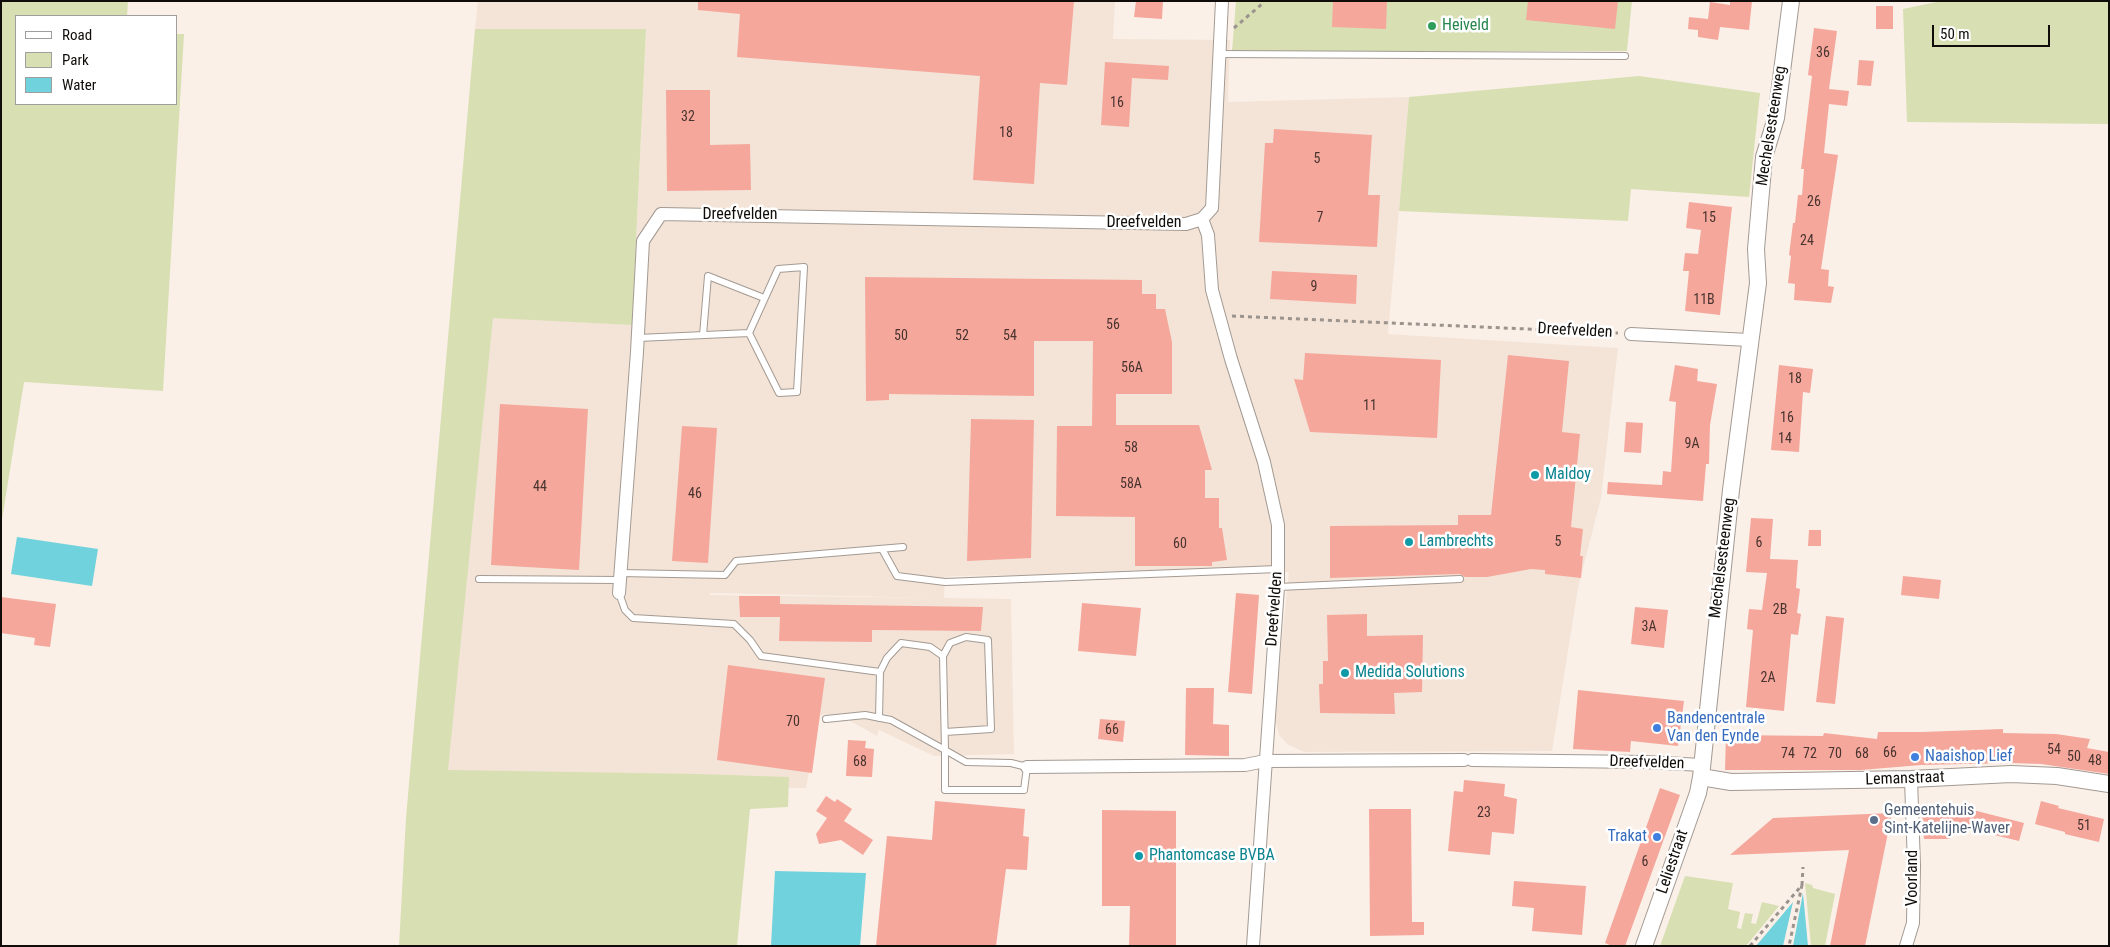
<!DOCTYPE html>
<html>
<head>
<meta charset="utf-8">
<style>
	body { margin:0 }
	#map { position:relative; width:2110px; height:947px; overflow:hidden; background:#faf0e8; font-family:"Roboto Condensed",sans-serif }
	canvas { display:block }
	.frame { position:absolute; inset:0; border:2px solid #0f0c09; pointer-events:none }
	.legend { position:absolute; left:15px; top:15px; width:162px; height:90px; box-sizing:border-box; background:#fff; border:1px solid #9f9e9d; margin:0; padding:6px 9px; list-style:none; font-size:15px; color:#0f0c09 }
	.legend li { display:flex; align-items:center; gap:10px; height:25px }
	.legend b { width:25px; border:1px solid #9f9e9d }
	.scale { position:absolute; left:1932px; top:25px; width:118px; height:22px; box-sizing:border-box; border:2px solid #0f0c09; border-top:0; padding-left:6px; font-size:15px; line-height:18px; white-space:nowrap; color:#0f0c09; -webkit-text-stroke:4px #fff; paint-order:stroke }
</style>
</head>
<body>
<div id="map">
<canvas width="2110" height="947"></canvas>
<div class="frame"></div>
<ul class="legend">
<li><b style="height:6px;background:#fff"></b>Road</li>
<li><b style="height:14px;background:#d8dfb2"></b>Park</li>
<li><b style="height:14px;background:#6fd2dc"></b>Water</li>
</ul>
<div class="scale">50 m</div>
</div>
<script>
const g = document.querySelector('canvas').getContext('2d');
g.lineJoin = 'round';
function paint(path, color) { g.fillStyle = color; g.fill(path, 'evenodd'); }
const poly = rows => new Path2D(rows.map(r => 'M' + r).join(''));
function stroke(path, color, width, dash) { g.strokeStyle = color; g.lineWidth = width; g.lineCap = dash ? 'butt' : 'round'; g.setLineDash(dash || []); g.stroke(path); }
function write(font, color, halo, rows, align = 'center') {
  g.font = font + ' "Roboto Condensed",sans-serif'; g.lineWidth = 5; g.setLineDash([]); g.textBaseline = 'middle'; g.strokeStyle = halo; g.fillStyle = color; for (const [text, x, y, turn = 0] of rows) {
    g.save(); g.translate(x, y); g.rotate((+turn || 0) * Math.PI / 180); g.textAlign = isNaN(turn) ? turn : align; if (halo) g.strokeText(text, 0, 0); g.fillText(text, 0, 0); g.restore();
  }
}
paint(poly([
	[478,1,1115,1,1113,39,1230,40,1228,102,1409,97,1388,334,1618,348,1601,498,1578,588,1552,751,1304,752,1287,744,1279,735,1274,715,1289,572,955,576,945,577,944,598,1011,599,1014,754,934,756,879,730,877,736,838,714,819,715,806,788,426,785,465,591,493,317,632,325,646,30,475,29],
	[710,593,933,598,934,598,710,595]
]), '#f4e4d7');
paint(poly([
	[1,1,128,1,127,16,16,16,16,104,176,104,176,34,184,34,163,391,24,382,1,526],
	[1236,1,1632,1,1627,51,1232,51],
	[1941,1,2109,1,2109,124,1907,122,1903,9],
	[475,29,646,29,632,325,493,318,448,770,698,774,789,777,788,807,750,809,737,946,399,946,406,818],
	[1639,76,1760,93,1749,197,1631,189,1628,221,1399,211,1409,97],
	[1685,876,1733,883,1728,909,1740,912,1737,928,1741,929,1745,913,1753,914,1751,923,1756,924,1762,902,1779,906,1746,946,1660,946],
	[1805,883,1812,885,1813,888,1835,894,1825,946,1811,946]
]), '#d8dfb2');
paint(poly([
	[17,537,98,549,92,586,11,574],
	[775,871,866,873,860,946,771,946],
	[1803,893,1808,946,1793,946],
	[1793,902,1783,946,1756,946]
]), '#6fd2dc');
paint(poly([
	[698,1,1074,1,1067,85,1040,83,1034,184,973,180,980,76,737,57,740,14,698,10],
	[1136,1,1163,1,1162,19,1134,17],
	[1333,1,1387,1,1386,29,1332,27],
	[1528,1,1618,1,1615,29,1526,20],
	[1730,1,1752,1,1749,30,1720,27,1718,40,1698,37,1698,30,1688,29,1689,17,1708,19,1710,2,1730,5],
	[1876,6,1893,6,1893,29,1876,29],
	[1814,28,1837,31,1829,89,1849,91,1847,106,1829,104,1824,153,1838,155,1821,269,1829,270,1828,286,1834,287,1831,303,1794,300,1795,284,1788,283,1791,256,1789,255,1793,223,1795,223,1798,195,1802,195,1804,169,1801,169,1812,76,1808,75],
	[1859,60,1874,61,1871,86,1857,85],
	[1105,62,1169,66,1168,80,1132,78,1129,127,1101,125],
	[666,90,710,90,710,145,750,144,751,190,667,191],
	[1274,129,1372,135,1368,195,1380,195,1377,247,1259,242,1265,143,1273,143],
	[1689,202,1732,207,1720,315,1685,311,1689,271,1683,271,1685,253,1698,254,1701,230,1686,228],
	[1272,271,1357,275,1356,304,1270,299],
	[865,277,1142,280,1142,294,1156,294,1156,309,1165,309,1172,342,1172,394,1116,394,1116,425,1199,425,1212,470,1205,470,1205,498,1219,498,1219,528,1222,528,1227,560,1212,562,1212,566,1135,566,1135,517,1056,516,1057,426,1092,426,1093,341,1034,341,1034,396,889,394,889,400,866,401],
	[1305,353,1441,360,1437,438,1310,432,1294,379,1303,380],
	[1508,355,1569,361,1562,432,1580,434,1571,527,1583,529,1580,556,1583,556,1581,578,1545,574,1545,570,1531,569,1487,577,1465,577,1460,574,1330,578,1330,526,1458,525,1458,515,1491,515],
	[1675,365,1698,369,1697,381,1717,384,1710,425,1709,464,1706,464,1703,501,1607,494,1608,482,1662,485,1663,471,1671,472,1676,402,1669,401],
	[1779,365,1813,369,1810,393,1803,392,1799,452,1771,450],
	[500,404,588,409,579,570,491,565],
	[971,419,1034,420,1031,558,967,561],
	[1626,422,1643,423,1641,453,1624,452],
	[682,426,717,428,708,563,672,561],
	[1751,518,1773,519,1770,559,1798,560,1796,588,1800,589,1797,613,1801,614,1798,635,1791,634,1784,711,1746,707,1753,630,1747,629,1749,609,1762,610,1767,573,1746,572],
	[1809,530,1821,530,1821,546,1808,546],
	[1903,576,1941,580,1939,599,1901,595],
	[1236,593,1259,595,1252,694,1228,692],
	[739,596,780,596,780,604,983,607,981,631,872,630,872,642,779,641,780,617,740,617],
	[1,597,56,604,50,647,34,645,35,638,1,633],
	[1082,603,1141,608,1136,656,1078,651],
	[1635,607,1668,610,1664,648,1631,644],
	[1367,614,1367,636,1423,635,1422,692,1394,693,1395,714,1320,713,1319,684,1323,684,1323,661,1328,661,1327,615],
	[1826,616,1844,618,1835,704,1816,702],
	[728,665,825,678,812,773,717,760],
	[1186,688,1214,688,1213,724,1229,725,1229,756,1185,755],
	[1578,690,1684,701,1678,746,1631,741,1630,752,1573,749],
	[1100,719,1125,721,1123,742,1098,739],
	[2003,729,2003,733,2056,734,2090,739,2087,748,2109,752,2109,774,2041,764,2011,763,1921,765,1861,770,1725,770,1726,735,1823,736,1824,733,1877,739,1878,732,1922,732],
	[848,740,866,741,865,748,874,749,872,777,846,776],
	[1464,780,1505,784,1504,796,1517,799,1514,834,1492,832,1490,855,1448,851,1454,791,1463,792],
	[1660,788,1680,795,1625,946,1612,946,1605,943],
	[826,796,835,802,837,799,852,809,844,821,873,840,863,855,841,840,819,844,816,834,827,818,816,811],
	[935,801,1025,809,1023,836,1029,837,1027,870,1006,869,996,946,876,946,887,836,932,840],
	[2041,801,2059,806,2058,808,2104,819,2099,842,2065,834,2065,832,2035,824],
	[1369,809,1411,809,1412,922,1424,922,1424,935,1370,936],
	[1969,809,2024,823,2019,841,1953,825,1950,839,1924,839,1922,813,1968,812],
	[1102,810,1176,811,1176,946,1129,946,1130,906,1102,906],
	[1892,813,1865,946,1830,946,1849,850,1730,855,1773,818],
	[1514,881,1586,886,1582,935,1532,931,1534,908,1512,906]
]), '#f5a79c');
const service = poly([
	[1219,54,1625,56],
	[703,335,708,276,764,298],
	[638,338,749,333,779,393,797,392,804,267,778,269,749,333],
	[882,549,897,576,945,582,1278,569],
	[620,573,725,575,736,561,903,547],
	[479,579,620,580],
	[1278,587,1460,579],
	[619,593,625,610,633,618,734,624,750,640,761,656,880,672],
	[943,656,950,643,966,637,988,640,991,729,945,732],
	[826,719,865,715,891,720,945,750,966,762,1011,763,1027,767,1024,790,945,790,945,750,943,656,930,647,901,643,887,658,880,672,879,718]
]);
const minor = poly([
	[1202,219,1208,235,1212,290,1231,359,1264,462,1278,525,1278,587,1253,946],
	[1631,334,1749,340],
	[619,593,637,352,643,241,661,214,1186,224,1202,219,1212,208,1222,1],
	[1472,760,1645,762,1702,765],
	[1027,767,1245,765,1265,761,1464,760],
	[1906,946,1913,923,1914,866,1911,779]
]);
const tertiary = poly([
	[1701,777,1731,782,1911,779,2011,774,2057,776,2109,784],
	[1644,946,1698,793,1701,777,1731,490,1758,283,1756,249,1764,157,1776,118,1791,1]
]);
stroke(service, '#a39a93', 8);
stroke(minor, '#a39a93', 14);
stroke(tertiary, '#a39a93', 18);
stroke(poly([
	[1234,28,1262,4],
	[1232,316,1618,333],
	[1802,885,1803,867],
	[1750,946,1802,885,1789,946]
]), '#9b938d', 3, [4, 4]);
stroke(service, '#fff', 6);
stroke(minor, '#fff', 12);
stroke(tertiary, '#fff', 16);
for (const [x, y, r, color] of [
	[1432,26,5,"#2e9e5b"],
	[1535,475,5,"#0f9aa8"],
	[1409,542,5,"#0f9aa8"],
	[1345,673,5,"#0f9aa8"],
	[1657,728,5,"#3f7fe0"],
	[1915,757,5,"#3f7fe0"],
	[1874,820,5,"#5c6f8a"],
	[1657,837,5,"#3f7fe0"],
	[1139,856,5,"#0f9aa8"]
]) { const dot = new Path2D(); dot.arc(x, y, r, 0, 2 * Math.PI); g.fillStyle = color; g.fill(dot); stroke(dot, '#fff', 2); }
write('14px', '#48332e', null, [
	["36",1823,53],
	["16",1117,103],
	["32",688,117],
	["18",1006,133],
	["5",1317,159],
	["26",1814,202],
	["7",1320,218],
	["15",1709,218],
	["24",1807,241],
	["9",1314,287],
	["11B",1704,300],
	["56",1113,325],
	["50",901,336],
	["52",962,336],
	["54",1010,336],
	["56A",1132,368],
	["18",1795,379],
	["11",1370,406],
	["16",1787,418],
	["14",1785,439],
	["9A",1692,444],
	["58",1131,448],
	["58A",1131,484],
	["44",540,487],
	["46",695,494],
	["5",1558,542],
	["6",1759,543],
	["60",1180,544],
	["2B",1780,610],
	["3A",1649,627],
	["2A",1768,678],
	["70",793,722],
	["66",1112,730],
	["54",2054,750],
	["66",1890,753],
	["74",1788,754],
	["72",1810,754],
	["70",1835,754],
	["68",1862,754],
	["50",2074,757],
	["48",2095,761],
	["68",860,762],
	["23",1484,813],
	["51",2084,826],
	["6",1645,862]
]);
write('16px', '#27864d', '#fff', [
	["Heiveld",1442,26]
], 'left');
write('16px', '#0f0c09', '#fff', [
	["Mechelsesteenweg",1772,126,-81],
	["Dreefvelden",740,215],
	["Dreefvelden",1144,223],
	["Dreefvelden",1575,331,3],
	["Mechelsesteenweg",1723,558,-83],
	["Dreefvelden",1275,609,-86],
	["Dreefvelden",1647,763,2],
	["Lemanstraat",1905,779,-2],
	["Leliestraat",1673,862,-71],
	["Voorland",1913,878,-90]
]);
write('16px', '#0d838f', '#fff', [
	["Maldoy",1545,475],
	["Lambrechts",1419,542],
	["Medida Solutions",1355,673],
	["Phantomcase BVBA",1149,856]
], 'left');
write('16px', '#366cbe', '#fff', [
	["Bandencentrale",1667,719],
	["Van den Eynde",1667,737],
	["Naaishop Lief",1925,757],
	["Trakat",1647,837,"right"]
], 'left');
write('16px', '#4e5e75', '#fff', [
	["Gemeentehuis",1884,811],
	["Sint-Katelijne-Waver",1884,829]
], 'left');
</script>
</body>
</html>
